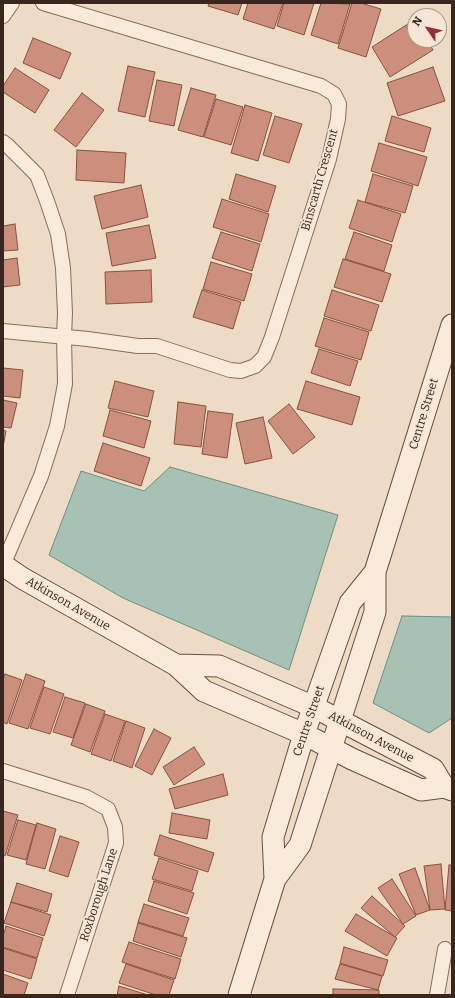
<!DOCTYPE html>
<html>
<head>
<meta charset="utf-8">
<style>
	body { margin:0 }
	#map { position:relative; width:455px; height:998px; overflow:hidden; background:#eedbc5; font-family:Bitter,serif }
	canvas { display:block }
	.frame { position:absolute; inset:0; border:4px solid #39271f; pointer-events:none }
	.north { position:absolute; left:407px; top:8px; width:40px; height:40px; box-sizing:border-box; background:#f5e6d5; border:1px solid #aa9a8c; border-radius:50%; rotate:304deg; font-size:11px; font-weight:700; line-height:16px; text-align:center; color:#39271f }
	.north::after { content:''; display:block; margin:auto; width:14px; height:18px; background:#972c3f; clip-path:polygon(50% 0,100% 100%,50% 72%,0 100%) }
</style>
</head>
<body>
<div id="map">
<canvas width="455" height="998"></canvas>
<div class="frame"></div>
<div class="north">N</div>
</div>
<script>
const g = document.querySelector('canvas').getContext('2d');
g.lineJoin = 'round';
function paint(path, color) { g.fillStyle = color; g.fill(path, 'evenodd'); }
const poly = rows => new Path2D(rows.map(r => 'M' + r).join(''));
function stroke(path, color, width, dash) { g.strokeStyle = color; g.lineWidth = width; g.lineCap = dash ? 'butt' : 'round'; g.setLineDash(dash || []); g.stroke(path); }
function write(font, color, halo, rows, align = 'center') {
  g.font = font + ' Bitter,serif'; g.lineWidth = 4; g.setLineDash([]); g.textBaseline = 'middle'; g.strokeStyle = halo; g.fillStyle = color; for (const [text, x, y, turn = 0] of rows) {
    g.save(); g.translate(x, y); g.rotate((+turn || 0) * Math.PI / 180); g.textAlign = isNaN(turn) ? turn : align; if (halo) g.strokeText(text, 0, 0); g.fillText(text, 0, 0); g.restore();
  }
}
const water = poly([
	[170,467,338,515,289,670,123,598,49,555,81,471,144,491,170,467],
	[402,616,452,617,452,718,429,733,373,703,402,616]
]);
paint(water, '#a7c1b5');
stroke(water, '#6d9081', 1);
const building = poly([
	[209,3,242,3,238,15,208,6,209,3],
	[248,3,283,3,274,29,243,19,248,3],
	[284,3,314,3,304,35,277,26,284,3],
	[321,3,350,4,338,44,311,35,321,3],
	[352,3,361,3,381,9,366,57,338,48,352,3],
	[414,20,415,40,427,40,433,50,390,77,372,47,414,20],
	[33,38,71,53,60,79,23,63,33,38],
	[128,66,155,72,145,117,118,111,128,66],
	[433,67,445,101,398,116,387,83,433,67],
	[15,68,49,90,35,113,3,92,3,86,15,68],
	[157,80,182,85,174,126,149,121,157,80],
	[191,88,216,95,203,137,178,130,191,88],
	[82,93,104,110,76,147,54,130,82,93],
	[216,99,243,107,231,145,204,137,216,99],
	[245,105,272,113,258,161,231,153,245,105],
	[275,116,302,124,289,163,263,155,275,116],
	[392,116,431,128,424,152,385,141,392,116],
	[379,143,427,157,418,186,371,171,379,143],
	[77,150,126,153,124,183,76,180,77,150],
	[236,174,276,186,268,212,229,199,236,174],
	[373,174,413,186,405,213,365,202,373,174],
	[141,185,148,217,102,229,94,196,141,185],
	[222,199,269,214,261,242,213,227,222,199],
	[358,200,401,214,392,242,349,228,358,200],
	[15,224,18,250,3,251,3,226,15,224],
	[149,225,156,258,112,266,106,233,149,225],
	[221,232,260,244,252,271,212,258,221,232],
	[354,232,392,245,384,271,345,259,354,232],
	[17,258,20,285,3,287,3,260,17,258],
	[343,259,391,274,382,302,334,287,343,259],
	[211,262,252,274,244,301,203,289,211,262],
	[151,270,152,302,106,304,105,272,151,270],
	[202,290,241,302,233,329,193,317,202,290],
	[332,290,379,305,371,331,324,316,332,290],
	[324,318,369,332,361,360,315,346,324,318],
	[319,349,358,361,350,386,311,373,319,349],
	[3,368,23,370,20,398,3,396,3,368],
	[115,381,154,391,148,417,108,408,115,381],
	[306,381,360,397,352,425,297,409,306,381],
	[3,400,17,403,11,428,3,427,3,400],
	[178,402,206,406,201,447,174,444,178,402],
	[289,404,315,437,293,454,268,421,289,404],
	[110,410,151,421,144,448,103,436,110,410],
	[208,411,233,414,227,458,202,454,208,411],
	[263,417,272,458,245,464,236,423,263,417],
	[3,430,6,431,3,447,3,430],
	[103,443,150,458,141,486,94,471,103,443],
	[5,674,22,680,7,724,3,722,3,679,5,674],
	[26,674,45,681,28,729,9,723,26,674],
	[44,687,64,694,50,734,30,728,44,687],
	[65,697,85,703,73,738,53,732,65,697],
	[86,704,105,711,90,752,71,745,86,704],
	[105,714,125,721,111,761,91,754,105,714],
	[126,721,145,728,132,768,113,761,126,721],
	[154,729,171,738,152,775,135,766,154,729],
	[194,747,205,764,174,785,163,767,194,747],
	[223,774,228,795,175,809,169,789,223,774],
	[3,811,18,815,5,856,3,855,3,811],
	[172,813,210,820,207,839,169,833,172,813],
	[18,820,36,825,26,860,7,855,18,820],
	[37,823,56,829,45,869,26,864,37,823],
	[160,835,214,853,208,872,154,855,160,835],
	[60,836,79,842,68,877,49,871,60,836],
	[159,858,198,871,192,891,152,879,159,858],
	[441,864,445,909,430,910,424,866,441,864],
	[449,865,452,865,452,911,445,910,449,865],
	[415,868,430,910,416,915,399,874,415,868],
	[392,879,416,916,403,924,378,888,392,879],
	[154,881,194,893,187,914,148,901,154,881],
	[17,883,52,894,47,912,11,902,17,883],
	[372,896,405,926,395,937,361,908,372,896],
	[11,902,51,915,44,936,4,923,11,902],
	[144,904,189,918,183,936,138,922,144,904],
	[356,914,397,938,387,956,345,931,356,914],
	[138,923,187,938,181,957,133,941,138,923],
	[6,926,43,938,37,958,3,947,3,937,6,926],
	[129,942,181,959,175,979,122,962,129,942],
	[344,947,388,960,383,976,340,963,344,947],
	[3,948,37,959,31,979,3,970,3,948],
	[126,964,174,980,169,995,156,995,119,983,126,964],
	[340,964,382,976,378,990,335,979,340,964],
	[3,974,28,983,24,995,3,995,3,974],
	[119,986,148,995,117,995,119,986],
	[333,989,379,990,379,995,333,995,333,989]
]);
paint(building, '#cb8f7c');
stroke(building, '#885141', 1);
const street = poly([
	[3,16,12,3],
	[3,142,8,146,37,175,47,201,58,234,63,268,65,313,64,337,65,384,57,426,41,476,3,565],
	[3,331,88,339,138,346,157,346,230,370,241,371,255,366,264,357,272,337,329,159,338,119,339,104,334,94,321,86,43,3],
	[3,771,86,797,108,809,115,827,116,843,67,995],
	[437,995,445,949]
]);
const secondary = poly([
	[3,565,22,578,176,665,204,691,304,734,352,759,421,790,444,787,452,790],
	[176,665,219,666,314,707,433,769,444,787],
	[275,879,300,845,375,612,375,572,452,325],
	[239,995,275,879,273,837,304,734,350,603,375,572]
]);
stroke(street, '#896c5b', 16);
stroke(secondary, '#6b4d3e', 23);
stroke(street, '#f9ead9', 14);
stroke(secondary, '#f9ead9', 21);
write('12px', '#39271f', '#f5e6d5', [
	["Binscarth Crescent",320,180,-74],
	["Centre Street",424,414,-73],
	["Atkinson Avenue",68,604,30],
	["Centre Street",309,721,-71],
	["Atkinson Avenue",371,737,28],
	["Roxborough Lane",99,895,-72]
]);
</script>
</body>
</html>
